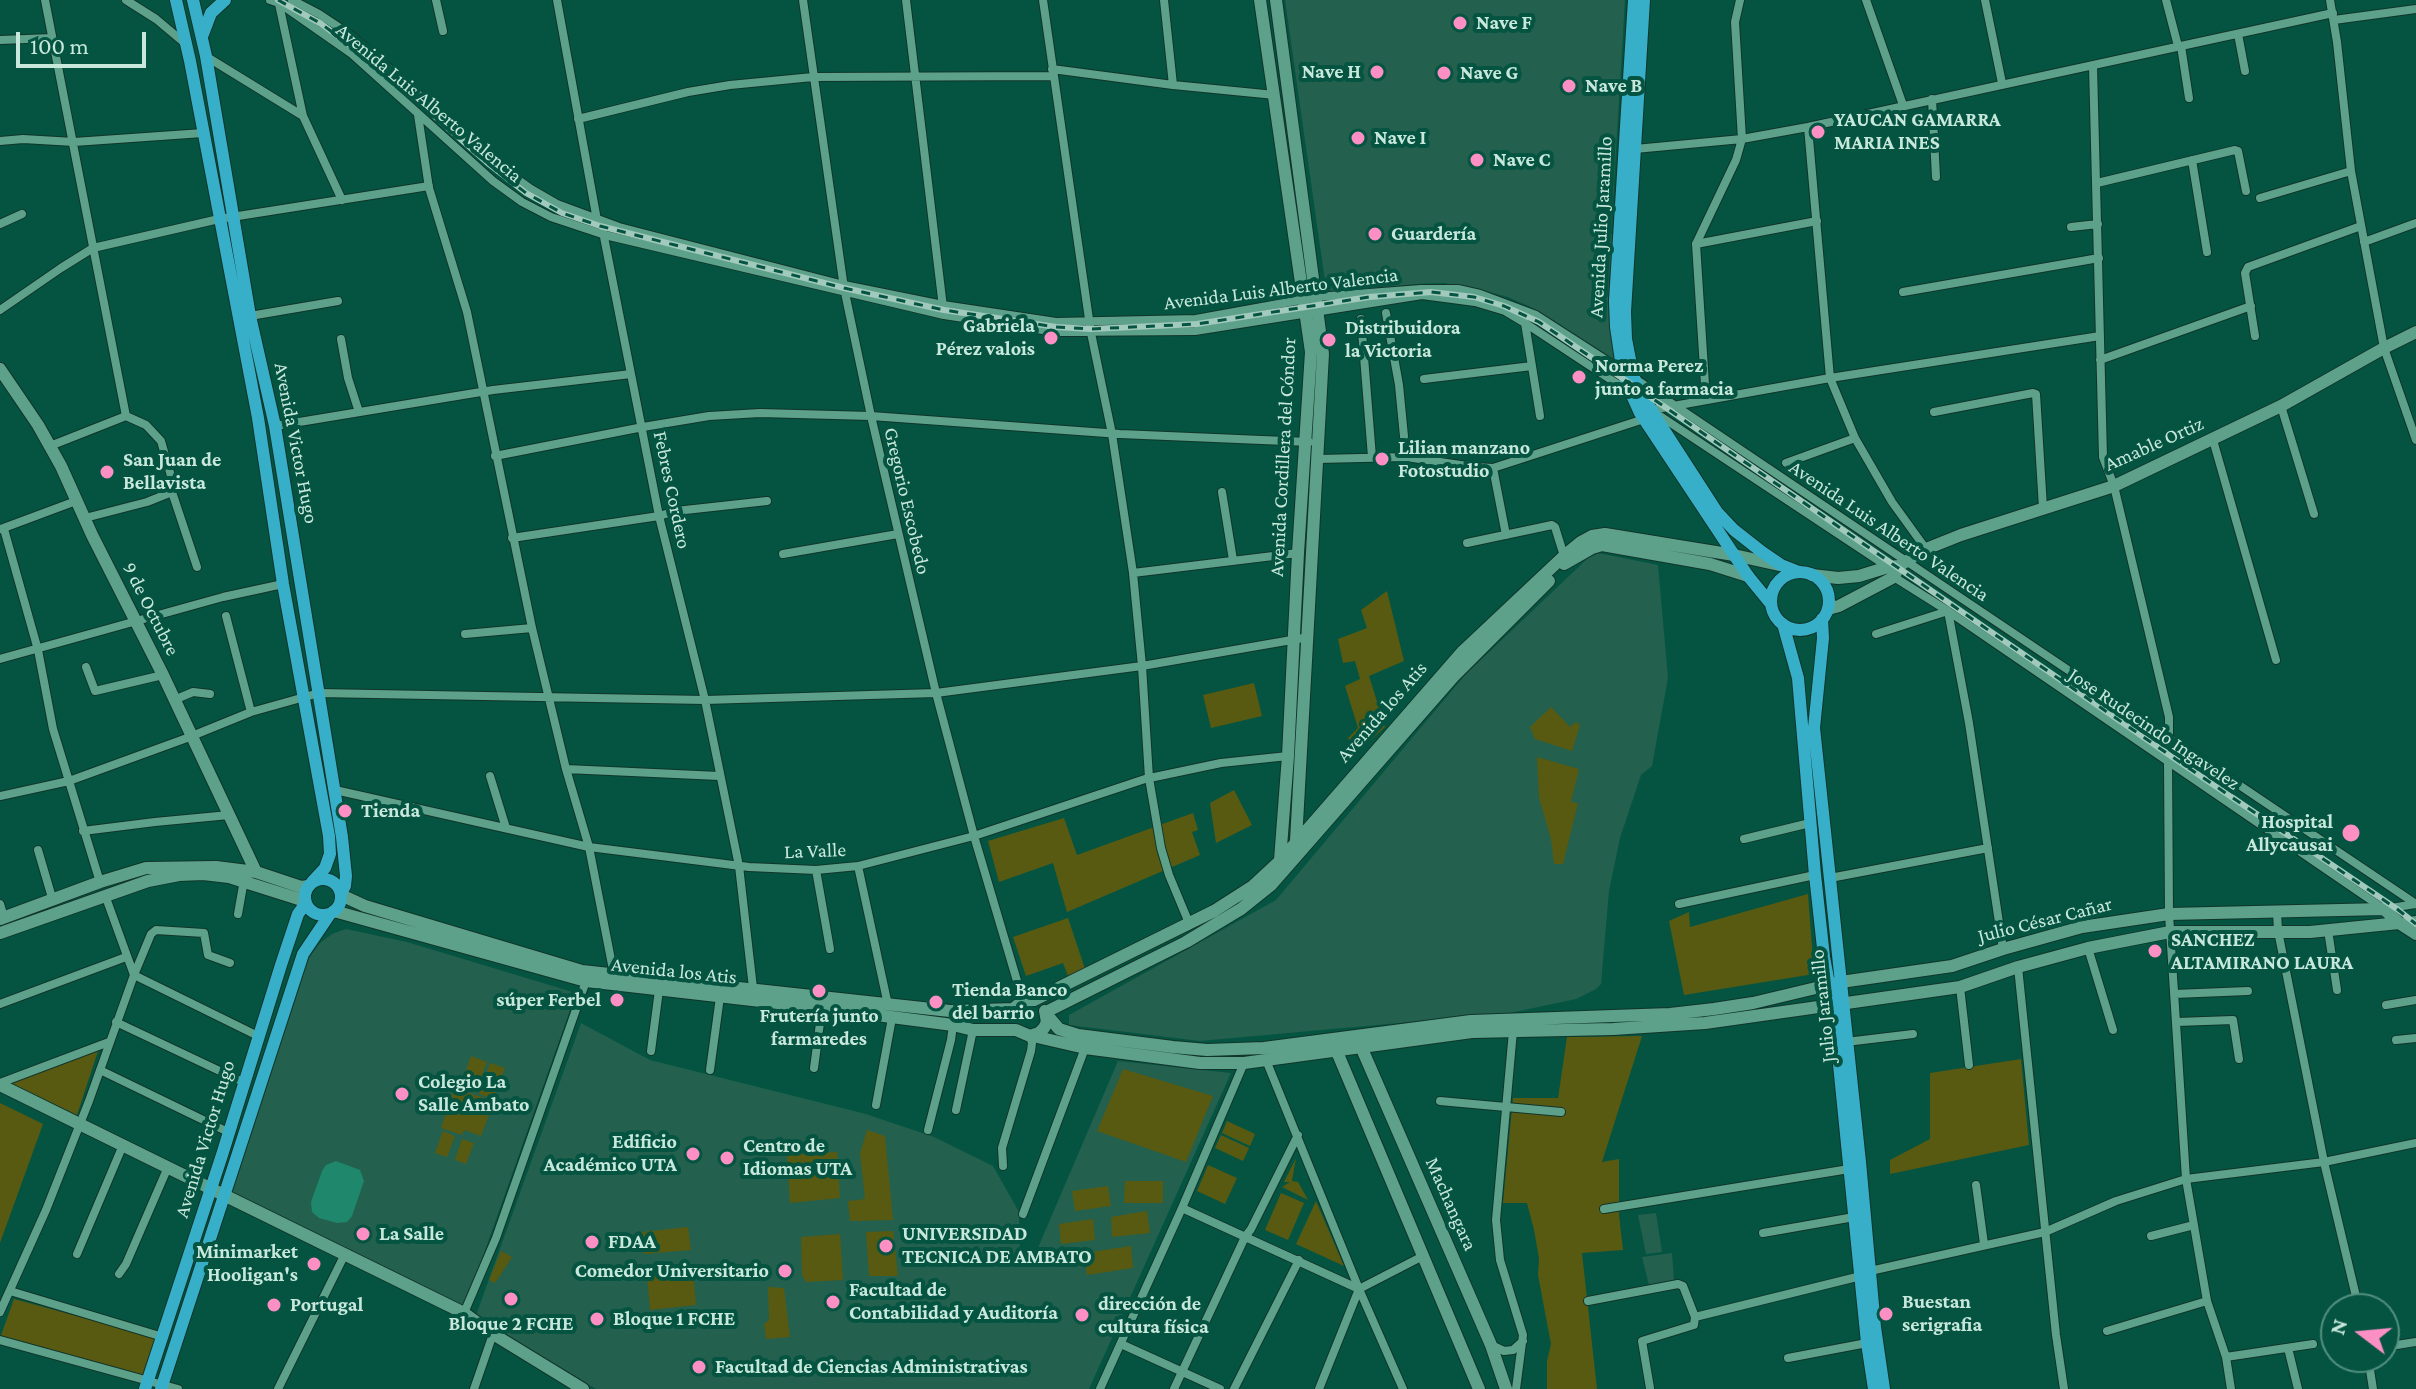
<!DOCTYPE html>
<html>
<head>
<meta charset="utf-8">
<style>
	body { margin:0 }
	#map { position:relative; width:2416px; height:1389px; overflow:hidden; background:#045441; font-family:"Crimson Pro",serif }
	canvas { display:block }
	.north { position:absolute; left:2320px; top:1293px; width:80px; height:80px; box-sizing:border-box; background:#045441; border:2px solid #528f7f; border-radius:50%; rotate:286deg; font-size:22px; font-weight:700; line-height:32px; text-align:center; color:#c8e8dc }
	.north::after { content:''; display:block; margin:auto; width:28px; height:36px; background:#fc8fc3; clip-path:polygon(50% 0,100% 100%,50% 72%,0 100%) }
	.scale { position:absolute; left:16px; top:32px; width:130px; height:36px; box-sizing:border-box; border:4px solid #c8e8dc; border-top:0; padding-left:10px; font-size:24px; line-height:28px; white-space:nowrap; color:#c8e8dc; -webkit-text-stroke:6px #045441; paint-order:stroke }
</style>
</head>
<body>
<div id="map">
<canvas width="2416" height="1389"></canvas>
<div class="north">N</div>
<div class="scale">100 m</div>
</div>
<script>
const g = document.querySelector('canvas').getContext('2d');
g.lineJoin = 'round';
function paint(path, color) { g.fillStyle = color; g.fill(path, 'evenodd'); }
const poly = rows => new Path2D(rows.map(r => 'M' + r).join(''));
function stroke(path, color, width, dash) { g.strokeStyle = color; g.lineWidth = width; g.lineCap = dash ? 'butt' : 'round'; g.setLineDash(dash || []); g.stroke(path); }
function write(font, color, halo, rows, align = 'center') {
  g.font = font + ' "Crimson Pro",serif'; g.lineWidth = 8; g.setLineDash([]); g.textBaseline = 'middle'; g.strokeStyle = halo; g.fillStyle = color; for (const [text, x, y, turn = 0] of rows) {
    g.save(); g.translate(x, y); g.rotate((+turn || 0) * Math.PI / 180); g.textAlign = isNaN(turn) ? turn : align; if (halo) g.strokeText(text, 0, 0); g.fillText(text, 0, 0); g.restore();
  }
}
paint(poly([
	[1285,0,1625,0,1611,234,1620,235,1621,361,1613,359,1533,308,1508,297,1477,289,1444,283,1416,284,1327,295],
	[1598,553,1658,565,1668,678,1652,766,1641,775,1620,838,1609,891,1601,984,1596,989,1576,999,1510,1013,1200,1041,1069,1025,1069,1015,1276,900,1465,675,1548,596,1587,559],
	[346,929,407,942,576,993,464,1310,231,1196,308,959,320,943,332,934],
	[581,1023,650,1060,866,1114,934,1137,993,1166,1019,1212,1020,1252,1034,1257,1118,1061,1231,1073,1089,1389,596,1389,475,1318],
	[1656,1213,1662,1252,1646,1254,1638,1215],
	[1672,1253,1674,1280,1649,1285,1642,1257]
]), '#23604e');
paint(poly([
	[1387,591,1404,661,1369,676,1385,727,1356,754,1348,738,1358,728,1345,686,1360,679,1355,661,1343,663,1338,639,1367,628,1361,610],
	[1254,683,1262,716,1211,728,1203,695],
	[1551,707,1570,727,1576,722,1580,725,1572,751,1535,739,1530,727],
	[1537,757,1579,769,1571,802,1578,803,1563,864,1554,864,1551,839,1539,798],
	[1234,790,1252,825,1216,843,1210,803],
	[1193,813,1198,830,1192,832,1200,855,1067,912,1053,863,999,882,988,841,1064,818,1077,855],
	[1808,894,1814,974,1684,995,1669,921,1689,912,1690,927],
	[1068,918,1085,969,1068,976,1063,963,1026,976,1013,937],
	[1642,1036,1602,1162,1619,1159,1619,1215,1623,1250,1582,1253,1597,1389,1547,1389,1547,1361,1551,1344,1538,1275,1539,1258,1534,1230,1527,1203,1503,1203,1513,1098,1558,1098,1567,1037],
	[98,1051,77,1115,8,1082],
	[471,1056,487,1062,475,1093,460,1087],
	[2021,1059,2029,1145,1890,1174,1890,1160,1930,1139,1930,1073],
	[490,1063,505,1068,494,1099,479,1094],
	[1123,1069,1213,1096,1186,1162,1097,1131],
	[454,1088,475,1095,474,1100,476,1095,494,1101,481,1136,464,1130,462,1135,441,1128],
	[0,1103,43,1124,0,1243],
	[1227,1121,1255,1134,1250,1146,1222,1133],
	[867,1130,885,1136,893,1220,850,1221,848,1201,865,1199,860,1153],
	[443,1131,455,1136,447,1157,435,1153],
	[1221,1135,1249,1148,1243,1161,1215,1148],
	[462,1139,474,1143,466,1164,455,1160],
	[837,1152,840,1198,790,1203,787,1155],
	[1296,1158,1292,1181,1298,1182,1308,1200,1282,1187,1290,1182,1284,1182],
	[1208,1165,1237,1178,1225,1204,1197,1191],
	[1125,1181,1163,1181,1163,1203,1124,1203],
	[1108,1186,1111,1206,1075,1211,1072,1191],
	[1281,1193,1304,1203,1288,1240,1265,1230],
	[1316,1201,1344,1266,1296,1244],
	[1147,1211,1150,1233,1112,1237,1111,1217],
	[1093,1219,1095,1240,1061,1244,1059,1224],
	[688,1227,691,1250,644,1254,642,1232],
	[893,1231,898,1276,869,1276,866,1232],
	[840,1234,843,1280,806,1282,802,1275,801,1237],
	[1131,1246,1133,1268,1087,1275,1084,1253],
	[501,1251,512,1257,495,1283,489,1280],
	[693,1271,696,1305,650,1310,647,1276],
	[768,1287,784,1288,790,1337,766,1339,764,1324,769,1320],
	[14,1299,157,1338,146,1376,0,1338]
]), '#595a11');
paint(poly([
	[336,1161,360,1170,364,1181,352,1216,347,1222,337,1223,319,1218,312,1212,311,1202,322,1171,326,1165]
]), '#1f876c');
const street = poly([
	[45,0,126,416,146,425,161,441,171,476,172,492,147,502,85,518],
	[126,0,156,19,187,45],
	[270,0,279,3,352,54,493,181,522,202,551,217,605,235,944,315,1056,332,1195,331,1422,295,1475,302,1505,311,1525,323,1628,391],
	[292,0,319,14,352,36,506,171,531,189,557,204,619,227,844,285,943,305,1056,322,1196,319,1317,297,1421,289,1458,289,1480,294,1536,315,1623,371],
	[436,0,443,31],
	[557,0,597,220],
	[803,0,844,288,871,416,936,693,974,836,1023,1001],
	[906,0,943,307],
	[1043,0,1091,333,1112,434,1133,573,1142,666,1149,778,1161,848,1169,875,1189,923],
	[1164,0,1173,85],
	[1866,0,1903,105],
	[1985,0,2002,83],
	[2166,0,2178,46],
	[2330,0,2337,42,2351,171,2384,348,2416,440],
	[279,4,303,116,342,200],
	[2334,20,2416,9],
	[2238,34,2245,71],
	[0,40,52,38],
	[2181,46,2189,98],
	[207,57,303,116],
	[2093,66,2103,457,2114,486,2169,717,2169,738],
	[1052,69,1173,85,1275,95],
	[1932,99,1936,177],
	[418,115,429,188,467,312,532,628,566,769,589,847,614,975],
	[578,119,688,92,730,85,813,77,1053,76],
	[1808,127,1830,378,1855,438,1892,502,1926,549],
	[0,141,23,139,74,142,203,133],
	[1635,149,1742,139,1808,127,2333,13],
	[2192,160,2207,252],
	[2097,183,2235,150,2238,151,2246,191],
	[2260,198,2351,171],
	[0,224,22,214],
	[2071,227,2098,224],
	[603,232,659,516,705,700,739,866,753,988],
	[2364,242,2416,223],
	[1696,244,1817,221],
	[1903,292,2099,258],
	[0,310,61,268,93,248,219,219,429,186],
	[1386,313,1399,385,1406,457],
	[250,316,338,301],
	[1361,319,1372,457],
	[1525,323,1540,416],
	[2255,336,2245,273,2248,267,2361,226],
	[341,339,348,378,359,412],
	[2100,360,2251,306],
	[1634,378,2416,904],
	[1424,379,1532,366],
	[1706,400,1696,244,1736,160,1742,139,1735,22,1740,0],
	[2281,406,2314,514],
	[1651,410,1830,378,2100,336],
	[1654,412,1888,567,1894,577,1948,611,2384,909,2416,904],
	[1934,412,2033,393,2036,394,2043,508],
	[275,426,493,390,631,374],
	[2213,440,2276,660],
	[50,446,126,416],
	[495,456,643,427,709,416,760,413,871,416,1120,434,1309,442],
	[1318,459,1406,457,1474,467,1493,468,1644,419],
	[1786,463,1855,438],
	[1493,468,1506,535],
	[172,492,197,567],
	[1222,492,1233,560],
	[1,529,76,501],
	[4,529,38,650,53,729,100,882],
	[512,538,659,516,676,511,767,501],
	[1467,543,1552,525,1555,527,1564,556],
	[783,554,898,534],
	[1133,573,1298,553],
	[1948,611,1969,723,2003,949],
	[226,616,251,712],
	[465,634,532,628],
	[1876,634,1948,611],
	[0,659,223,597,283,584],
	[86,667,95,691,163,675],
	[174,700,193,692,210,694],
	[2168,762,2169,914,2186,1179,2207,1301,2226,1357,2231,1389],
	[566,769,719,776],
	[490,776,506,828],
	[335,790,589,847,749,867,816,870,858,866,974,836,1145,779,1221,763,1288,756],
	[0,796,69,781,187,738,251,712,319,693,705,700,936,693,1142,666,1309,637],
	[83,831,155,822,229,815],
	[1744,839,1810,823],
	[38,850,53,901],
	[858,866,888,1005],
	[816,870,830,949],
	[1830,878,1988,848],
	[105,895,134,975,258,1036],
	[0,904,4,917],
	[1679,904,1815,875],
	[2277,912,2278,931,2324,1162,2359,1309],
	[238,914,244,880],
	[2400,923,2416,920],
	[2328,930,2337,990],
	[2088,948,2113,1030],
	[2018,967,2056,1335,2064,1389],
	[1960,987,1969,1065],
	[2174,994,2248,991],
	[0,1004,126,957],
	[2386,1005,2416,1000],
	[116,1022,243,1082],
	[2177,1022,2233,1020,2239,1059],
	[1513,1031,1496,1220,1500,1260,1523,1335,1516,1389],
	[2396,1040,2416,1038],
	[1846,1042,1913,1034],
	[651,1051,659,990],
	[1266,1060,1359,1289,1403,1389],
	[814,1068,822,1008],
	[100,1070,228,1132],
	[710,1070,720,997],
	[0,1083,109,1042],
	[1440,1101,1561,1112],
	[876,1105,892,1018],
	[956,1110,973,1030],
	[928,1130,951,1040,953,1025],
	[1003,1166,1002,1148,1031,1051,1032,1043,1030,1036],
	[1976,1185,1984,1244],
	[1182,1208,1359,1289],
	[1604,1209,1849,1169],
	[1023,1214,1085,1048],
	[1763,1233,1854,1217],
	[2151,1236,2194,1225],
	[77,1254,123,1145],
	[119,1274,126,1264,168,1167],
	[10,1291,163,1337],
	[1588,1301,1678,1284,1683,1286,1695,1317,1861,1276,1870,1271,2045,1232,2116,1201,2186,1179,2324,1162,2416,1143],
	[0,1312,46,1210,89,1101,134,975,151,934,156,930,204,933,208,955,230,963],
	[464,1313,496,1238,586,981],
	[2107,1331,2207,1301],
	[0,1340,178,1389],
	[1121,1344,1220,1389],
	[1491,1345,1504,1351,1513,1350,1523,1341],
	[2384,1347,2416,1342],
	[2288,1348,2298,1389],
	[2226,1357,2313,1344],
	[2368,1357,2373,1389],
	[1788,1358,1867,1343],
	[1650,1388,1642,1341,1694,1325,1695,1317],
	[278,1389,345,1254],
	[474,1389,493,1334],
	[1100,1389,1182,1208,1244,1063],
	[1174,1389,1245,1237,1251,1229,1298,1135],
	[1234,1389,1299,1260],
	[1319,1389,1359,1289,1423,1256]
]);
const secondary = poly([
	[1260,0,1311,352,1298,553,1288,756,1280,860],
	[1276,0,1323,354,1296,841],
	[0,369,38,425,61,466,92,535,163,675,256,872],
	[1564,564,1592,548,1602,545,1710,564,1748,576],
	[1812,575,1838,578,1859,576,1888,567,1899,566,1926,549,1961,535,2114,486,2281,406,2384,348,2416,332],
	[1828,609,1839,606,1894,577,1899,566],
	[341,895,365,906,582,971,950,1011,1013,1009,1023,1001,1034,1000,1214,911,1253,886,1280,861,1463,651,1564,556,1581,542,1592,536,1605,534,1734,555,1779,565],
	[334,911,586,981,822,1008,953,1025,973,1030,1016,1030,1030,1036,1039,1033,1044,1028,1047,1022,1045,1011],
	[0,919,100,882,146,868,216,867,256,872,301,887,309,886],
	[0,933,148,881,179,875,203,874,229,877,305,901],
	[1046,1012,1186,942,1241,909,1271,885,1453,677,1549,581],
	[1047,1015,1059,1029,1078,1035,1173,1047,1207,1050,1264,1048,1471,1021,1670,1014,1714,1009,1753,1003,1841,982,1952,966,2003,949,2082,927,2169,914,2384,909,2399,923,2416,934],
	[1033,1036,1085,1048,1200,1063,1244,1063,1472,1032,1613,1029,1705,1023,1960,987,2018,967,2088,948,2170,932,2310,932,2399,923],
	[1359,1042,1491,1345,1506,1389],
	[1335,1047,1479,1389],
	[0,1085,464,1313,493,1334,583,1389]
]);
const primary = poly([
	[176,0,190,61,258,418,283,584,329,836,330,854,325,868,312,882],
	[193,0,206,56,250,316,275,426,342,837,346,876,345,886,341,893],
	[1634,0,1615,301,1616,327,1621,361,1626,382,1640,413,1748,576,1771,604],
	[1644,0,1625,312,1626,339,1633,375,1640,392,1662,427,1717,512,1734,530,1762,552,1781,565,1799,572],
	[203,34,211,13,225,0],
	'1771 601a29 29 0 1 1 58 0a29 29 0 1 1-58 0Z',
	[1822,619,1823,638,1814,728,1860,1162,1875,1327,1884,1389],
	[1783,624,1798,678,1815,875,1824,957,1833,1005,1867,1343,1874,1389],
	'305 897a18 18 0 1 1 36 0a18 18 0 1 1-36 0Z',
	[145,1389,222,1155,281,965,298,914,306,903],
	[161,1389,303,954,330,914]
]);
stroke(street, '#11352a', 10);
stroke(secondary, '#11352a', 14);
stroke(primary, '#11352a', 14);
stroke(street, '#5ea18b', 8);
stroke(secondary, '#5ea18b', 12);
stroke(primary, '#38afc9', 12);
const rail = poly([
	[278,0,320,23,373,62,490,165,526,193,562,213,600,226,844,288,944,310,1056,327,1091,329,1197,324,1369,297,1431,292,1474,297,1504,306,1539,322,1665,407,2168,754,2397,909,2416,924]
]);
stroke(rail, '#a1cabd', 6);
stroke(rail, '#045441', 3, [9]);
for (const [x, y, r, color] of [
	[1460,23,8,"#fc8fc3"],
	[1377,72,8,"#fc8fc3"],
	[1444,73,8,"#fc8fc3"],
	[1569,86,8,"#fc8fc3"],
	[1818,132,8,"#fc8fc3"],
	[1358,138,8,"#fc8fc3"],
	[1477,160,8,"#fc8fc3"],
	[1375,234,8,"#fc8fc3"],
	[1051,338,8,"#fc8fc3"],
	[1329,340,8,"#fc8fc3"],
	[1579,377,8,"#fc8fc3"],
	[1382,459,8,"#fc8fc3"],
	[107,472,8,"#fc8fc3"],
	[345,811,8,"#fc8fc3"],
	[2351,833,10,"#fc8fc3"],
	[2155,951,8,"#fc8fc3"],
	[819,991,8,"#fc8fc3"],
	[617,1000,8,"#fc8fc3"],
	[936,1002,8,"#fc8fc3"],
	[402,1094,8,"#fc8fc3"],
	[693,1154,8,"#fc8fc3"],
	[727,1158,8,"#fc8fc3"],
	[363,1234,8,"#fc8fc3"],
	[592,1242,8,"#fc8fc3"],
	[886,1246,8,"#fc8fc3"],
	[314,1264,8,"#fc8fc3"],
	[785,1271,8,"#fc8fc3"],
	[511,1299,8,"#fc8fc3"],
	[833,1302,8,"#fc8fc3"],
	[274,1305,8,"#fc8fc3"],
	[1886,1314,8,"#fc8fc3"],
	[1082,1315,8,"#fc8fc3"],
	[597,1319,8,"#fc8fc3"],
	[699,1367,8,"#fc8fc3"]
]) { const dot = new Path2D(); dot.arc(x, y, r, 0, 2 * Math.PI); g.fillStyle = color; g.fill(dot); stroke(dot, '#045441', 3); }
write('bold 20px', '#c8e8dc', '#045441', [
	["Nave F",1476,23],
	["Nave H",1361,72,"right"],
	["Nave G",1460,73],
	["Nave B",1585,86],
	["YAUCAN GAMARRA",1834,120],
	["MARIA INES",1834,143],
	["Nave I",1374,138],
	["Nave C",1493,160],
	["Guardería",1391,234],
	["Gabriela",1035,326,"right"],
	["Pérez valois",1035,349,"right"],
	["Distribuidora",1345,328],
	["la Victoria",1345,351],
	["Norma Perez",1595,366],
	["junto a farmacia",1595,389],
	["Lilian manzano",1398,448],
	["Fotostudio",1398,471],
	["San Juan de",123,460],
	["Bellavista",123,483],
	["Tienda",361,811],
	["Hospital",2333,822,"right"],
	["Allycausai",2333,845,"right"],
	["SANCHEZ",2171,940],
	["ALTAMIRANO LAURA",2171,963],
	["Tienda Banco",952,990],
	["del barrio",952,1013],
	["súper Ferbel",601,1000,"right"],
	["Frutería junto",819,1016,"center"],
	["farmaredes",819,1039,"center"],
	["Colegio La",418,1082],
	["Salle Ambato",418,1105],
	["Edificio",677,1142,"right"],
	["Académico UTA",677,1165,"right"],
	["Centro de",743,1146],
	["Idiomas UTA",743,1169],
	["La Salle",379,1234],
	["UNIVERSIDAD",902,1234],
	["TECNICA DE AMBATO",902,1257],
	["FDAA",608,1242],
	["Minimarket",298,1252,"right"],
	["Hooligan's",298,1275,"right"],
	["Comedor Universitario",769,1271,"right"],
	["Facultad de",849,1290],
	["Contabilidad y Auditoría",849,1313],
	["Buestan",1902,1302],
	["serigrafia",1902,1325],
	["dirección de",1098,1304],
	["cultura física",1098,1327],
	["Portugal",290,1305],
	["Bloque 1 FCHE",613,1319],
	["Bloque 2 FCHE",511,1324,"center"],
	["Facultad de Ciencias Administrativas",715,1367]
], 'left');
write('20px', '#c8e8dc', '#045441', [
	["Avenida Luis Alberto Valencia",429,103,40],
	["Avenida Julio Jaramillo",1601,227,-87],
	["Avenida Luis Alberto Valencia",1281,289,-7],
	["Avenida Victor Hugo",296,443,79],
	["Amable Ortiz",2154,444,-24],
	["Avenida Cordillera del Cóndor",1283,457,-87],
	["Febres Cordero",672,490,78],
	["Gregorio Escobedo",907,501,77],
	["Avenida Luis Alberto Valencia",1889,531,34],
	["9 de Octubre",151,609,63],
	["Avenida los Atis",1382,712,-49],
	["Jose Rudecindo Ingavelez",2154,729,34],
	["La Valle",815,851,-2],
	["Julio César Cañar",2045,920,-14],
	["Avenida los Atis",674,971,6],
	["Julio Jaramillo",1823,1006,-96],
	["Avenida Victor Hugo",205,1139,-73],
	["Machangara",1451,1204,66]
]);
</script>
</body>
</html>
